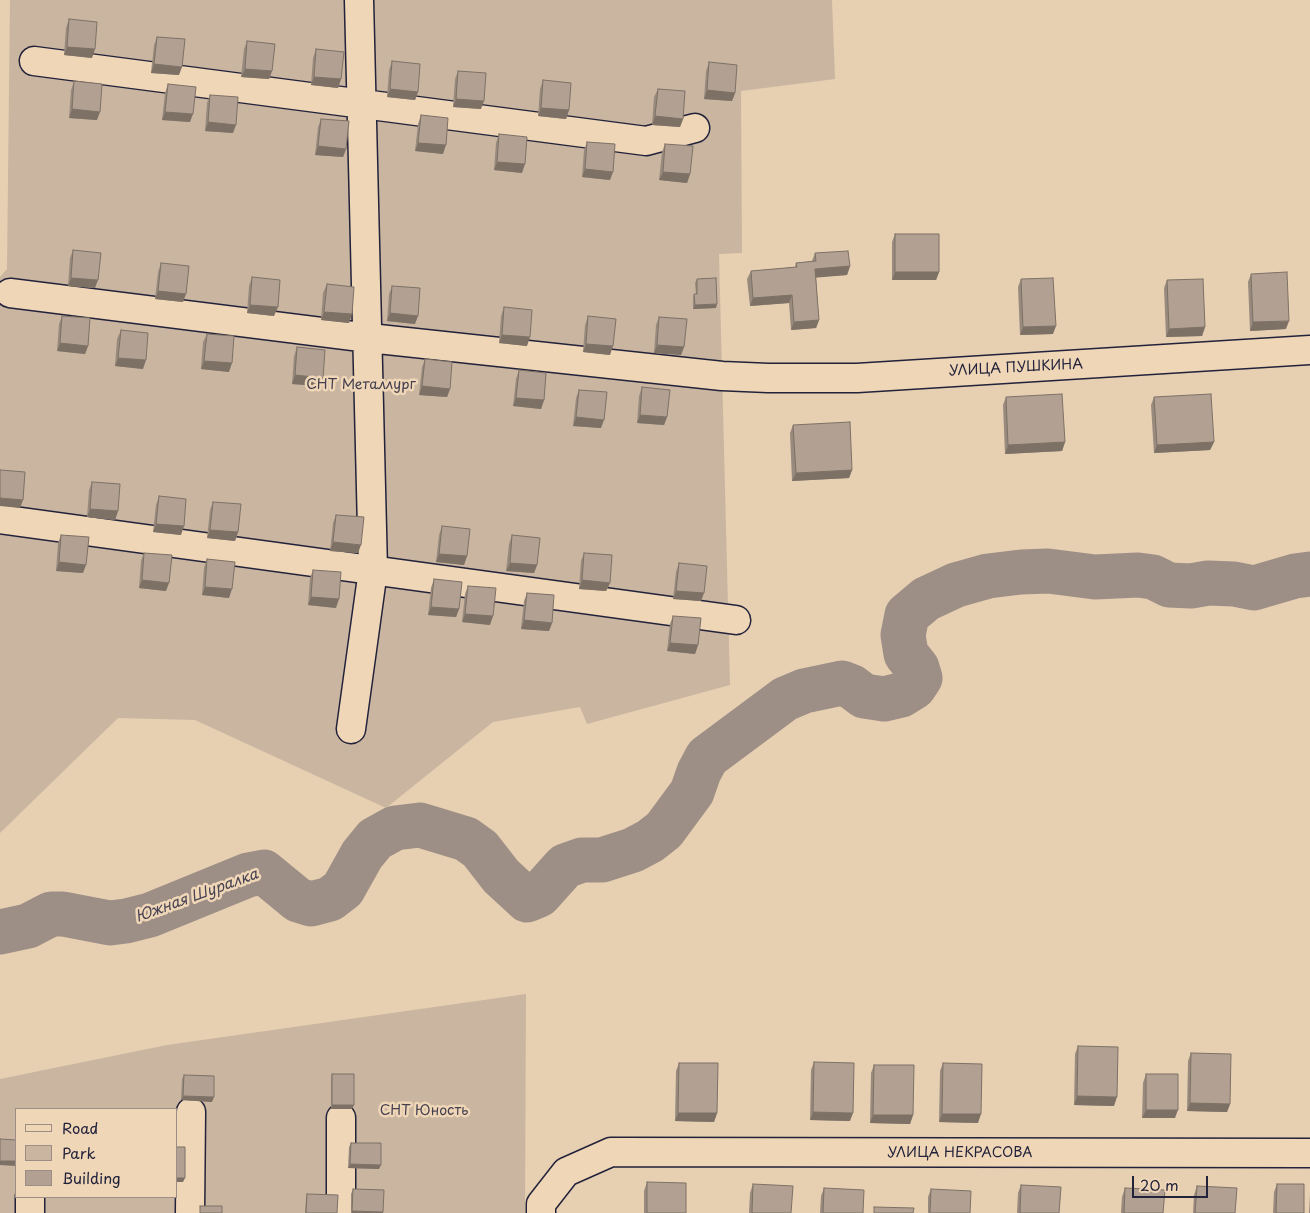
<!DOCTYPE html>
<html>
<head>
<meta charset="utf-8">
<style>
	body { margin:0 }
	#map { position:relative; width:1310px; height:1213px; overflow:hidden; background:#e7cfb2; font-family:"Playpen Sans",sans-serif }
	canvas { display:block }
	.legend { position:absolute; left:15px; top:1108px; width:162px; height:90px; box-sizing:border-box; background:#efd6b7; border:1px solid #9d8e85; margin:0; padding:6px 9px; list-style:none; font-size:15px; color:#22223b }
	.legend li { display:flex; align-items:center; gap:10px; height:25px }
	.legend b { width:25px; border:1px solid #9d8e85 }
	.scale { position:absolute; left:1132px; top:1176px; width:76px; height:22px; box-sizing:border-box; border:2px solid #22223b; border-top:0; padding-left:6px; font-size:15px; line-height:18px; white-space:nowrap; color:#22223b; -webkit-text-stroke:4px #efd6b7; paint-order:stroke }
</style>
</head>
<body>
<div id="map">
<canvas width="1310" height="1213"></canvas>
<ul class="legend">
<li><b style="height:6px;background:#efd6b7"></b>Road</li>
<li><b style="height:14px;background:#c9b5a0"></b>Park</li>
<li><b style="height:14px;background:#b2a192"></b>Building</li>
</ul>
<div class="scale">20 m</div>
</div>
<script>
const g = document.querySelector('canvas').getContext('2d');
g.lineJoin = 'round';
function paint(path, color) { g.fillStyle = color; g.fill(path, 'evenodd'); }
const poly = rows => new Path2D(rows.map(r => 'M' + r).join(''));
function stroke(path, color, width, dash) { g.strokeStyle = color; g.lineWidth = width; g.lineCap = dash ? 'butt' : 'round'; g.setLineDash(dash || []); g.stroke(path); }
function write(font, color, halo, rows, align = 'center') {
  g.font = font + ' "Playpen Sans",sans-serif'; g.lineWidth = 5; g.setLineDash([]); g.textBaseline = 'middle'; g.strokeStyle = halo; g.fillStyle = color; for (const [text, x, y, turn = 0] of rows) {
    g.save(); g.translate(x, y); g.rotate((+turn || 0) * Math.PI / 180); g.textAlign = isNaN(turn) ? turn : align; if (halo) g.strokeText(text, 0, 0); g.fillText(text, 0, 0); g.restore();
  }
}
paint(poly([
	[10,0,832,0,835,79,741,91,742,253,719,254,730,685,587,724,580,707,493,722,386,808,195,720,118,718,0,833,0,277,7,269],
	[526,994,525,1213,0,1213,0,1079,167,1045],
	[16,1109,176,1109,176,1197,16,1197]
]), '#c9b5a0');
stroke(poly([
	[0,932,28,926,51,914,63,914,110,923,126,921,150,915,248,875,264,872,298,900,311,904,330,899,343,889,362,855,375,839,395,828,420,825,466,839,480,849,501,876,527,900,539,895,565,866,582,860,602,860,633,850,650,841,664,830,692,792,699,772,707,757,785,699,804,691,842,683,852,687,864,696,884,699,901,695,914,687,920,678,917,668,906,654,903,635,907,615,926,599,956,585,988,576,1021,572,1048,571,1095,577,1138,575,1153,577,1169,585,1191,586,1208,583,1234,584,1254,588,1295,576,1310,574]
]), '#9e8f86', 45);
const minor = poly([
	[34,61,646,141,695,128],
	[10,293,369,338,722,376,768,378,857,378,1310,350],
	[0,519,736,620],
	[351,729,373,570,359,0],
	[341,1118,341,1213],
	[30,1213,30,1197],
	[190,1213,191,1112],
	[541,1213,541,1204,566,1172,611,1152,1310,1153]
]);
stroke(minor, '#22223b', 31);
stroke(minor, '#efd6b7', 28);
paint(poly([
	[69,19,92,58,64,55,66,28],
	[157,37,179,75,151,73,154,45],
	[247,41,272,71,269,79,241,77,244,49],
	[316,49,341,79,338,88,311,85,313,58],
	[392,61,418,92,415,100,387,97,389,70],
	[709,62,735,93,732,101,704,99,706,71],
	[458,71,481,109,453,107,455,79],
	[543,80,569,110,566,119,538,116,540,89],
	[74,81,97,120,69,118,71,90],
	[168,84,190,122,162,120,165,93],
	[658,89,683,119,680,127,652,125,654,97],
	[210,95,233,133,205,131,207,103],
	[421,115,443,154,415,151,418,124],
	[321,119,346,149,343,157,315,155,318,127],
	[499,134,522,173,494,170,496,143],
	[587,142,610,180,582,177,584,150],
	[665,144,690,174,687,183,659,180,662,152],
	[895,234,939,272,936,280,892,280,892,242],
	[73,250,95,288,68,286,70,258],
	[815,253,850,266,847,275,816,277,819,320,816,328,791,330,789,303,750,306,747,279,751,271,795,267,796,263,812,261],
	[161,263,183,302,155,299,158,272],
	[1251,274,1286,329,1250,331,1248,282],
	[252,277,274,316,247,313,249,286],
	[697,279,716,308,693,309,693,298,694,294,696,294,695,283],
	[1021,279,1053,334,1020,335,1018,287],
	[1167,280,1205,327,1202,336,1166,337,1164,288],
	[327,284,349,323,321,320,323,293],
	[392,286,415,324,387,321,389,294],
	[504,307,527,346,499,343,501,316],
	[62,316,88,346,85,354,57,351,59,324],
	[588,316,610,355,583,352,585,325],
	[659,317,684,347,681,355,654,353,656,325],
	[121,330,143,369,115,366,117,339],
	[207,334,229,372,201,369,203,342],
	[297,347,323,378,320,386,292,384,294,356],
	[425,359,450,389,447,397,419,395,422,367],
	[519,370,544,400,541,409,513,406,516,379],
	[642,387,667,417,664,425,637,423,639,396],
	[579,390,601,428,573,426,576,398],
	[1006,397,1065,442,1062,451,1005,454,1003,405],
	[1154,397,1214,442,1210,450,1154,453,1151,405],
	[793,425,852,470,849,478,792,481,790,433],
	[92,482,118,511,115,520,87,517,89,490],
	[159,496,181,535,153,532,156,505],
	[213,502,238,532,235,541,207,538,210,510],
	[336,515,358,553,330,551,333,523],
	[442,526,467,556,464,565,436,562,439,535],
	[61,535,83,573,56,571,58,543],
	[512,535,537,565,534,573,506,571,509,544],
	[144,553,166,591,139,588,141,561],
	[584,553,610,583,606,591,579,589,581,561],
	[207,559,229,598,202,595,204,568],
	[679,563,701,601,673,599,676,572],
	[313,570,336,608,308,605,310,578],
	[434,579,459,609,456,617,428,615,431,588],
	[468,586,490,625,462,622,465,594],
	[527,593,552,623,549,631,521,629,524,601],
	[673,616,698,645,695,654,667,651,670,624],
	[1078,1046,1114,1106,1074,1105,1075,1054],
	[1191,1053,1230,1104,1227,1112,1187,1111,1188,1061],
	[814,1062,850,1121,810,1120,811,1070],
	[679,1063,717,1113,714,1122,675,1121,676,1071],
	[943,1063,978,1123,939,1122,940,1071],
	[874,1065,913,1115,910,1124,870,1123,871,1073],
	[332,1074,352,1109,331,1109,331,1078],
	[1146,1074,1175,1118,1142,1118,1143,1083],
	[184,1075,212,1102,181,1100,182,1079],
	[351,1143,379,1169,348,1168,349,1147],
	[647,1182,686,1213,644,1213,644,1191],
	[753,1184,791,1213,749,1213,750,1193],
	[1277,1184,1304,1213,1273,1213,1274,1192],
	[1021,1185,1059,1213,1017,1213,1018,1193],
	[1197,1186,1235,1213,1193,1213,1194,1195],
	[824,1188,863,1213,820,1213,821,1196],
	[1125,1188,1163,1213,1121,1213,1122,1197],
	[353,1189,383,1213,351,1213,351,1194],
	[931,1189,970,1213,928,1213,928,1197],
	[307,1194,337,1213,305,1213,306,1198],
	[1310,1194,1310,1213,1309,1213]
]), '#998a7e');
paint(poly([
	[67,47,95,49,92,58,64,55],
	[154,64,182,67,179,75,151,73],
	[245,69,272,71,269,79,241,77],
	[314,77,341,79,338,88,311,85],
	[390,89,418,92,415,100,387,97],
	[707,90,735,93,732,101,704,99],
	[456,99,484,101,481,109,453,107],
	[541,108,569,110,566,119,538,116],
	[72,109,100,112,97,120,69,118],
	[165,112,193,114,190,122,162,120],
	[655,116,683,119,680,127,652,125],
	[208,122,236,125,233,133,205,131],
	[418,143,446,145,443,154,415,151],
	[318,146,346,149,343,157,315,155],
	[497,162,525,164,522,173,494,170],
	[585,169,613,172,610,180,582,177],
	[663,172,690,174,687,183,659,180],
	[850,266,847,275,812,278,815,269],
	[895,272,939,272,936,280,892,280],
	[71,278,98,280,95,288,68,286],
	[158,291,186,294,183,302,155,299],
	[792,295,789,303,750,306,753,298],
	[717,304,716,308,693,309,695,305],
	[250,305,278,307,274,316,247,313],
	[324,312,352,314,349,323,321,320],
	[390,313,418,316,415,324,387,321],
	[819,320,816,328,791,330,794,322],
	[1289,321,1286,329,1250,331,1253,322],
	[1056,326,1053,334,1020,335,1023,327],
	[1205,327,1202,336,1166,337,1169,329],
	[502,335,530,337,527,346,499,343],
	[60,343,88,346,85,354,57,351],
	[586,344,613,346,610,355,583,352],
	[657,345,684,347,681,355,654,353],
	[118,358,146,360,143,369,115,366],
	[204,361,232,363,229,372,201,369],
	[295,375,323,378,320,386,292,384],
	[422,386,450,389,447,397,419,395],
	[516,398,544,400,541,409,513,406],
	[640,415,667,417,664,425,637,423],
	[576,417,604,420,601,428,573,426],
	[1065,442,1062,451,1005,454,1008,445],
	[1214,442,1210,450,1154,453,1157,445],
	[852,470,849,478,792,481,796,473],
	[0,498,23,500,20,508,0,506],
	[90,509,118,511,115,520,87,517],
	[156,524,184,526,181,535,153,532],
	[210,530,238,532,235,541,207,538],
	[333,542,361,545,358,553,330,551],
	[439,554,467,556,464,565,436,562],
	[59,562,86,565,83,573,56,571],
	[510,563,537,565,534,573,506,571],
	[142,580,169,583,166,591,139,588],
	[582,580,610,583,606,591,579,589],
	[205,587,232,589,229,598,202,595],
	[676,591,704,593,701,601,673,599],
	[311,597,339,599,336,608,308,605],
	[431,607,459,609,456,617,428,615],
	[465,614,493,616,490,625,462,622],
	[524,620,552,623,549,631,521,629],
	[670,643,698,645,695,654,667,651],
	[183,1096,214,1097,212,1102,181,1100],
	[1077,1096,1117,1097,1114,1106,1074,1105],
	[1190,1103,1230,1104,1227,1112,1187,1111],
	[332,1105,354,1105,352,1109,331,1109],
	[1146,1110,1178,1110,1175,1118,1142,1118],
	[813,1112,853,1113,850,1121,810,1120],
	[678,1113,717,1113,714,1122,675,1121],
	[942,1114,981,1114,978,1123,939,1122],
	[873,1115,913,1115,910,1124,870,1123],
	[0,1161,16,1161,16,1166,0,1165],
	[350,1164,381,1165,379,1169,348,1168],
	[176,1178,185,1178,183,1182,176,1182],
	[352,1211,383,1212,383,1213,352,1213]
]), '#7d7166');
const building = poly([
	[69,19,97,22,95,49,67,47,69,19],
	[157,37,185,39,182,67,154,64,157,37],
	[247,41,275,44,272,71,245,69,247,41],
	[316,49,344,52,341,79,314,77,316,49],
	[392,61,420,64,418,92,390,89,392,61],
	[709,62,737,65,735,93,707,90,709,62],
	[458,71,486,73,484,101,456,99,458,71],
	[543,80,571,83,569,110,541,108,543,80],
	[74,81,102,84,100,112,72,109,74,81],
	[168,84,196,87,193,114,165,112,168,84],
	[658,89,685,91,683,119,655,116,658,89],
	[210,95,238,97,236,125,208,122,210,95],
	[421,115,448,118,446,145,418,143,421,115],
	[321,119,349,121,346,149,318,146,321,119],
	[499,134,527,137,525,164,497,162,499,134],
	[587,142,615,144,613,172,585,169,587,142],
	[665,144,693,146,690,174,663,172,665,144],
	[895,234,939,234,939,272,895,272,895,234],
	[73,250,101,253,98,280,71,278,73,250],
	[848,251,850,266,815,269,819,320,794,322,792,295,753,298,751,271,797,267,796,263,816,261,815,253,848,251],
	[161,263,189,266,186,294,158,291,161,263],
	[1287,272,1289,321,1253,322,1251,274,1287,272],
	[252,277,280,280,278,307,250,305,252,277],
	[716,278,717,304,695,305,694,294,697,294,697,279,716,278],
	[1053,278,1056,326,1023,327,1021,279,1053,278],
	[1203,279,1205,327,1169,329,1167,280,1203,279],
	[327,284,354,287,352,314,324,312,327,284],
	[392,286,420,288,418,316,390,313,392,286],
	[504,307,532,310,530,337,502,335,504,307],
	[62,316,90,318,88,346,60,343,62,316],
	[588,316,616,319,613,346,586,344,588,316],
	[659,317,687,319,684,347,657,345,659,317],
	[121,330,148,333,146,360,118,358,121,330],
	[207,334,234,336,232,363,204,361,207,334],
	[297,347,325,350,323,378,295,375,297,347],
	[425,359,452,362,450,389,422,386,425,359],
	[519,370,546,373,544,400,516,398,519,370],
	[642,387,670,390,667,417,640,415,642,387],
	[579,390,607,392,604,420,576,417,579,390],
	[1062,394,1065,442,1008,445,1006,397,1062,394],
	[1211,394,1214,442,1157,445,1154,397,1211,394],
	[850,422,852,470,796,473,793,425,850,422],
	[0,470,25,472,23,500,0,498,0,470],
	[92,482,120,484,118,511,90,509,92,482],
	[159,496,186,499,184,526,156,524,159,496],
	[213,502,241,504,238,532,210,530,213,502],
	[336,515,364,517,361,545,333,542,336,515],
	[442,526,470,529,467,556,439,554,442,526],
	[61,535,89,537,86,565,59,562,61,535],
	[512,535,540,538,537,565,510,563,512,535],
	[144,553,172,555,169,583,142,580,144,553],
	[584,553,612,555,610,583,582,580,584,553],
	[207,559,235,562,232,589,205,587,207,559],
	[679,563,707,566,704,593,676,591,679,563],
	[313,570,341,572,339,599,311,597,313,570],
	[434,579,462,582,459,609,431,607,434,579],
	[468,586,496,588,493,616,465,614,468,586],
	[527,593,554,595,552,623,524,620,527,593],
	[673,616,701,618,698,645,670,643,673,616],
	[1078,1046,1118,1047,1117,1097,1077,1096,1078,1046],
	[1191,1053,1231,1054,1230,1104,1190,1103,1191,1053],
	[814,1062,854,1063,853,1113,813,1112,814,1062],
	[679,1063,718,1063,717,1113,678,1113,679,1063],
	[943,1063,982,1064,981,1114,942,1114,943,1063],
	[874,1065,914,1065,913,1115,873,1115,874,1065],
	[332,1074,354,1074,354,1105,332,1105,332,1074],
	[1146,1074,1178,1074,1178,1110,1146,1110,1146,1074],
	[184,1075,214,1076,214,1097,183,1096,184,1075],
	[0,1139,16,1140,16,1161,0,1161,0,1139],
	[351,1143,381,1143,381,1165,350,1164,351,1143],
	[176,1147,185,1147,185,1178,176,1178,176,1147],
	[647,1182,686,1183,686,1213,647,1213,647,1182],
	[753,1184,793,1186,791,1213,752,1213,753,1184],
	[1277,1184,1304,1184,1304,1213,1276,1213,1277,1184],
	[1021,1185,1061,1187,1059,1213,1020,1213,1021,1185],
	[1197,1186,1237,1188,1235,1213,1195,1213,1197,1186],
	[824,1188,864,1190,863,1213,823,1213,824,1188],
	[1125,1188,1165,1190,1163,1213,1124,1213,1125,1188],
	[353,1189,384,1190,383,1212,352,1211,353,1189],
	[931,1189,971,1191,970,1213,930,1213,931,1189],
	[307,1194,338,1195,337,1213,306,1213,307,1194],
	[200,1206,222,1206,222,1213,200,1213,200,1206],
	[874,1207,914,1208,913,1213,874,1213,874,1207]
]);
paint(building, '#b2a192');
stroke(building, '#7d7166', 1);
write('14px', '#22223b', '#efd6b7', [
	["УЛИЦА ПУШКИНА",1016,368,-3],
	["УЛИЦА НЕКРАСОВА",960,1153]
]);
write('14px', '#433f4f', '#efd6b7', [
	["СНТ Металлург",361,385],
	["СНТ Юность",424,1111]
]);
write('italic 15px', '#474352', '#efd6b7', [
	["Южная Шуралка",197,896,-20]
]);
</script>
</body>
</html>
